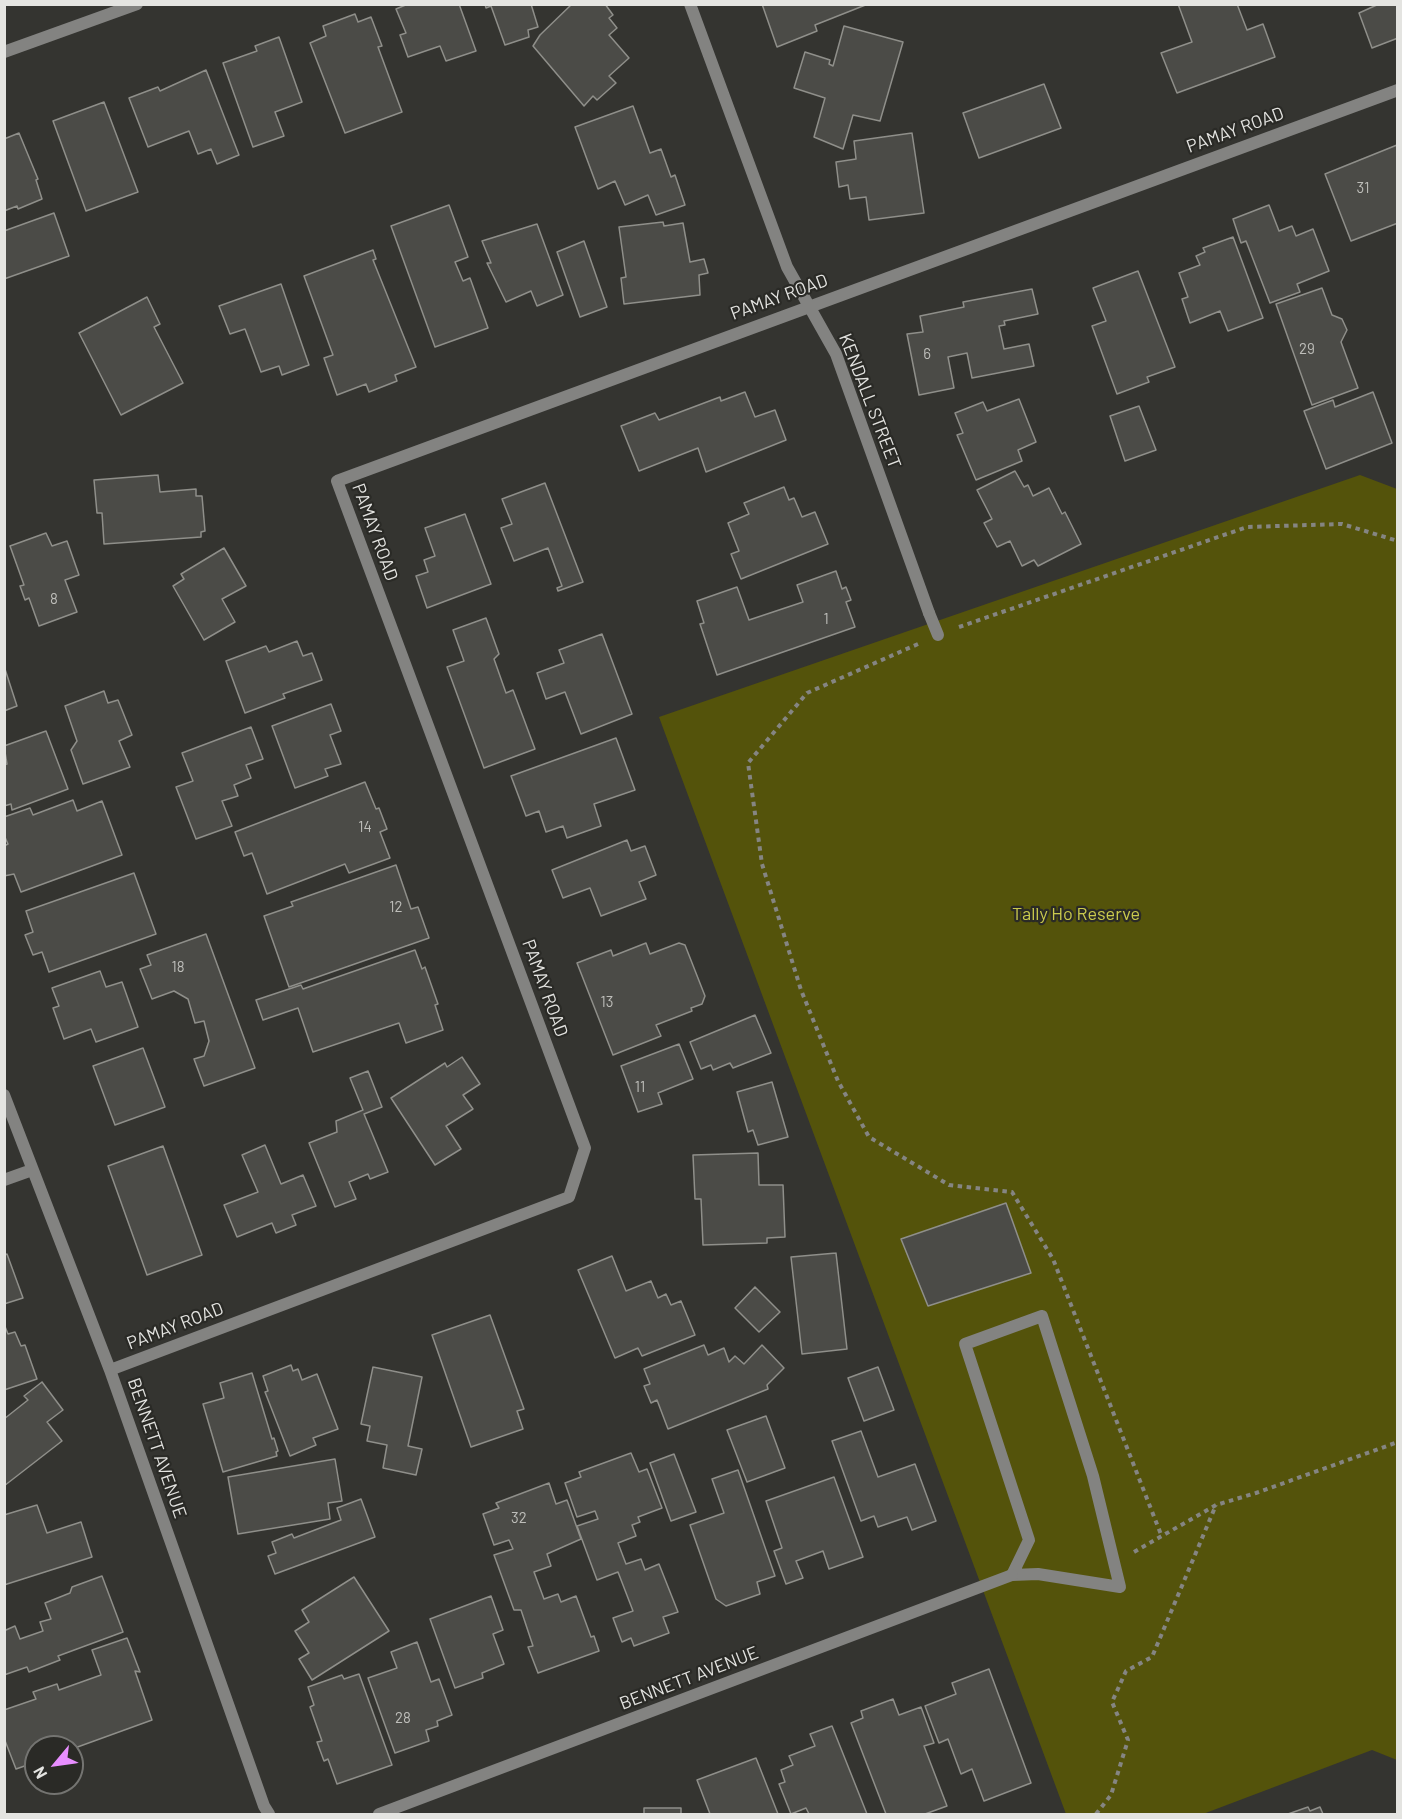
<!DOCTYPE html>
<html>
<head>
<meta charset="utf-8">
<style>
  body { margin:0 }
  #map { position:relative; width:1402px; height:1819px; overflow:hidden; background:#343430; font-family:Barlow,sans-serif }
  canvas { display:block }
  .frame { position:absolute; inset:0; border:6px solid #e4e4e1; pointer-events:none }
  .north { position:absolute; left:24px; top:1735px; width:60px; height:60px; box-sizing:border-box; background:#2a2a26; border:2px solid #747471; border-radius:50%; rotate:241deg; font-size:16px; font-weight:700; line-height:24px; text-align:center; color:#e4e4e1 }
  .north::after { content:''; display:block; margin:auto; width:21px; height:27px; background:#e88eff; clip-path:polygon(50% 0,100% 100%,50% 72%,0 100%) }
</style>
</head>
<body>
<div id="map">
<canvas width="1402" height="1819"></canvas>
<div class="frame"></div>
<div class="north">N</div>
</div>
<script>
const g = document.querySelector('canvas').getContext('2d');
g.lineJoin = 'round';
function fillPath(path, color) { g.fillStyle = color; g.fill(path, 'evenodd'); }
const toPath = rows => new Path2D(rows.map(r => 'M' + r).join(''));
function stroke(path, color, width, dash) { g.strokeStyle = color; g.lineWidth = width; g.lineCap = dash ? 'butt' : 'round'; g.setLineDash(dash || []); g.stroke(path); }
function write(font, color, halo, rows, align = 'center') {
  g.font = font + ' Barlow,sans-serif'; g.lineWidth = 4.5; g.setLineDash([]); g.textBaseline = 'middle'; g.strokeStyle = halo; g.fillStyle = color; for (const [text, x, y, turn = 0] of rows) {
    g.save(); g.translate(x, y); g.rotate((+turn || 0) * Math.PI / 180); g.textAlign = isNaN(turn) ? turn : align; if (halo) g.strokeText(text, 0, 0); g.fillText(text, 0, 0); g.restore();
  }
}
fillPath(toPath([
  [1360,475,1397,489,1397,1760,1372,1750,1203,1814,1066,1814,659,717]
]), '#54530b');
const building = toPath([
  [408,4,459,4,476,51,446,61,440,46,408,57,400,35,406,33,396,9,408,4],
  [485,4,531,4,538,27,528,30,529,37,505,45,491,6,486,8,485,4],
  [572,4,605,4,613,15,609,18,617,28,609,35,629,58,609,76,616,83,597,100,593,96,584,106,533,46,540,35,572,4],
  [762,4,868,4,815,25,817,31,777,47,762,4],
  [1178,4,1237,4,1247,30,1263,24,1275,57,1177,93,1161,53,1192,42,1178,4],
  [1379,4,1398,4,1398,38,1372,48,1359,13,1379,4],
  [355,14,358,22,371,17,382,46,378,47,402,112,345,133,310,43,326,36,323,26,355,14],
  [844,26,903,42,880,121,853,115,843,149,814,137,825,98,794,88,805,52,830,60,829,64,833,66,844,26],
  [279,37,302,102,275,112,284,136,253,147,223,63,257,51,255,46,279,37],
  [206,70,239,155,217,164,211,149,198,154,189,131,148,147,129,98,158,87,160,91,206,70],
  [1044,84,1061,128,979,158,963,113,1044,84],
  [104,102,138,192,86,211,53,121,104,102],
  [633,106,650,153,661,149,671,177,675,175,685,205,656,215,648,195,625,205,615,181,598,189,575,127,633,106],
  [19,133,38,179,36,180,42,199,18,209,17,206,4,211,4,139,19,133],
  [912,133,924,213,869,220,866,197,850,199,848,185,839,187,836,162,856,159,854,141,912,133],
  [1397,145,1398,223,1351,241,1325,174,1397,145],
  [449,205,468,257,455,262,463,281,470,278,488,328,435,347,391,226,449,205],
  [1269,205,1279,231,1292,226,1296,236,1313,229,1329,271,1297,284,1300,292,1270,303,1246,241,1241,243,1233,219,1269,205],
  [54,213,69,256,4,279,4,231,54,213],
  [663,222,664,226,683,223,690,262,704,259,708,273,699,275,700,295,624,304,621,278,626,277,619,227,663,222],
  [537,224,563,295,537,306,531,291,506,302,487,263,491,263,482,241,537,224],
  [1233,237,1263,318,1228,331,1220,311,1190,323,1182,299,1188,297,1179,273,1200,265,1196,256,1205,252,1203,248,1233,237],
  [584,241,607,307,580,317,557,252,584,241],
  [373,250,376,259,373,260,416,367,395,375,397,381,369,392,366,384,337,395,324,358,333,355,304,276,373,250],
  [1138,271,1175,367,1147,377,1149,382,1117,394,1092,326,1106,321,1093,288,1138,271],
  [281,284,309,365,282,375,279,366,261,372,245,329,230,334,219,306,281,284],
  [1322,288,1332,315,1342,319,1347,330,1341,342,1358,388,1312,405,1276,304,1322,288],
  [1032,289,1038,314,1004,321,1005,325,999,326,1004,349,1029,344,1034,366,972,378,967,353,948,357,954,388,919,395,907,334,923,332,920,316,964,307,963,302,1032,289],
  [147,297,160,324,154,327,183,383,121,415,79,333,147,297],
  [745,392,755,417,775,410,786,440,706,472,698,448,639,471,621,426,655,413,659,420,720,397,721,401,745,392],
  [1373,392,1392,443,1326,469,1304,411,1333,400,1335,407,1373,392],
  [1019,399,1036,442,1018,450,1022,461,976,480,957,435,963,433,955,413,983,402,987,411,1019,399],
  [1139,406,1156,450,1125,461,1110,416,1139,406],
  [1015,471,1024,487,1028,485,1033,496,1049,488,1062,514,1065,512,1081,544,1038,566,1034,560,1022,566,1010,541,997,547,984,523,992,519,977,490,1015,471],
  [158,475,160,492,196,489,196,496,202,496,205,531,201,532,201,537,104,544,102,513,97,513,94,480,158,475],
  [545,483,583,582,558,591,557,588,562,586,548,548,514,561,501,528,512,524,502,499,545,483],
  [784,487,789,500,794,498,802,517,815,512,828,544,741,579,731,554,739,551,728,523,749,514,744,503,784,487],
  [465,514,491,584,427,608,416,576,428,572,424,560,435,556,425,528,465,514],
  [46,533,52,546,67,541,79,575,65,580,77,612,39,626,29,598,25,600,20,586,24,585,10,546,46,533],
  [224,548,246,586,222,599,235,622,204,640,173,586,184,579,181,574,224,548],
  [836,571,842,589,846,587,851,600,846,602,855,627,717,675,700,624,704,623,697,601,737,587,749,620,803,602,797,585,836,571],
  [486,618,499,654,494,659,506,693,513,690,535,749,484,768,447,667,464,661,453,630,486,618],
  [602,634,632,714,581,734,565,692,546,699,537,673,564,663,559,650,602,634],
  [297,641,303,656,312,653,322,680,283,694,285,698,245,713,226,661,266,646,269,652,297,641],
  [4,666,17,706,4,711,4,666],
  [104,691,108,703,118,700,132,735,119,741,130,767,83,784,71,750,77,741,65,706,104,691],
  [331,704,341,731,330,735,341,764,325,769,328,776,295,788,272,726,331,704],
  [251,727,263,759,246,765,251,778,234,785,238,796,222,801,232,826,196,839,176,787,193,781,182,753,251,727],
  [46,731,68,789,12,810,11,804,4,806,4,765,7,764,4,746,46,731],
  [616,738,635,790,594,804,601,826,567,838,563,826,546,832,539,811,526,816,511,776,616,738],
  [365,782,376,809,379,808,387,829,380,832,390,858,349,873,345,864,267,894,252,853,244,856,235,832,365,782],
  [73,800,77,811,102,801,122,855,21,892,14,874,4,876,4,846,8,844,4,835,4,817,30,808,33,815,73,800],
  [627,840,631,851,645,846,656,875,639,882,646,899,601,916,590,888,563,898,552,870,627,840],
  [396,865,411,909,418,907,429,938,289,987,264,916,293,906,291,902,396,865],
  [134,873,156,934,49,972,42,952,33,955,25,935,33,932,26,911,134,873],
  [206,934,255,1068,204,1086,194,1059,204,1056,209,1041,204,1021,195,1023,188,999,174,991,152,999,140,969,151,965,147,955,206,934],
  [646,943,650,954,679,943,685,945,705,996,702,1004,691,1008,692,1011,656,1025,661,1036,613,1055,577,963,611,950,613,956,646,943],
  [415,950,422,969,425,967,438,1004,435,1005,443,1030,406,1043,399,1023,313,1052,298,1008,263,1020,256,1000,301,985,303,989,415,950],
  [100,971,106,987,122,982,138,1027,96,1042,91,1029,64,1039,53,1008,59,1006,52,988,100,971],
  [755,1015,771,1053,733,1068,730,1063,713,1070,711,1065,701,1069,690,1042,755,1015],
  [679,1044,693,1079,658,1093,662,1104,638,1112,621,1066,679,1044],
  [143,1048,165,1107,115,1125,93,1066,143,1048],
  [462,1057,480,1084,463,1095,473,1109,446,1126,461,1149,435,1165,391,1098,445,1063,447,1067,462,1057],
  [368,1071,382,1107,364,1114,388,1172,370,1179,368,1174,349,1182,356,1199,335,1207,309,1143,337,1132,336,1121,363,1110,350,1078,368,1071],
  [772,1082,788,1137,758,1145,753,1130,748,1132,737,1092,772,1082],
  [265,1145,281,1184,303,1175,316,1206,292,1215,296,1225,276,1233,272,1223,237,1237,224,1205,258,1192,242,1155,265,1145],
  [163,1146,202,1255,147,1275,108,1166,163,1146],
  [758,1153,759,1185,783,1185,785,1237,767,1238,767,1243,703,1245,701,1199,695,1199,693,1155,758,1153],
  [1006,1203,1031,1273,928,1306,901,1239,1006,1203],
  [836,1253,847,1349,802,1354,791,1257,836,1253],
  [7,1254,23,1298,4,1304,4,1255,7,1254],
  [612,1256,626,1291,651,1281,658,1298,666,1294,671,1305,681,1301,695,1335,642,1356,638,1348,615,1358,578,1270,612,1256],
  [755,1287,780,1312,759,1332,735,1308,755,1287],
  [490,1315,524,1409,517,1411,523,1429,471,1447,432,1335,490,1315],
  [4,1324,8,1334,15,1332,21,1346,25,1345,37,1379,4,1390,4,1324],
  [704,1345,708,1355,724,1348,729,1362,735,1356,744,1364,762,1345,784,1368,767,1385,768,1389,668,1429,657,1400,651,1403,644,1386,650,1384,644,1369,704,1345],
  [291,1365,293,1371,298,1369,302,1380,317,1374,338,1429,313,1438,316,1445,290,1456,265,1392,268,1391,263,1376,291,1365],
  [373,1367,422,1377,408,1446,422,1449,416,1475,383,1468,387,1445,367,1441,370,1426,361,1424,373,1367],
  [878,1367,894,1410,864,1421,848,1378,878,1367],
  [252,1373,272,1439,274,1438,278,1451,276,1452,277,1456,223,1472,203,1404,224,1398,220,1383,252,1373],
  [42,1382,63,1410,47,1422,62,1441,4,1486,4,1419,28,1400,24,1396,42,1382],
  [766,1416,785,1468,747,1482,727,1430,766,1416],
  [861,1431,878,1477,915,1464,936,1521,912,1530,907,1517,878,1527,874,1516,861,1521,832,1441,861,1431],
  [631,1453,639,1472,647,1469,662,1508,638,1517,640,1522,632,1525,636,1536,618,1543,626,1564,641,1559,645,1570,659,1564,678,1612,663,1617,669,1633,634,1646,631,1638,622,1642,613,1618,633,1611,618,1572,597,1580,577,1526,598,1519,595,1511,577,1517,565,1483,581,1477,579,1472,631,1453],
  [674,1454,696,1512,671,1521,650,1463,674,1454],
  [335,1459,342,1501,328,1503,330,1519,238,1534,228,1477,335,1459],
  [738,1470,775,1576,757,1582,760,1594,726,1606,716,1599,690,1525,724,1513,712,1479,738,1470],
  [834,1477,863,1557,829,1569,823,1551,796,1561,803,1578,786,1584,774,1551,782,1548,766,1501,834,1477],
  [549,1483,556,1504,567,1500,581,1539,547,1554,551,1566,534,1572,544,1599,558,1594,561,1602,576,1596,591,1637,594,1636,599,1651,538,1673,528,1647,533,1646,521,1610,514,1610,494,1555,513,1549,509,1540,494,1545,483,1514,499,1508,496,1503,549,1483],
  [361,1499,375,1537,275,1574,268,1556,276,1553,272,1542,292,1534,294,1538,341,1520,337,1508,361,1499],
  [37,1505,47,1533,81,1522,92,1557,4,1585,4,1515,37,1505],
  [102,1576,123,1632,58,1656,60,1660,29,1672,27,1667,4,1675,4,1627,6,1630,15,1626,20,1639,43,1631,40,1622,51,1619,45,1603,70,1593,72,1587,102,1576],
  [354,1577,389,1631,312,1680,299,1659,309,1653,295,1631,309,1622,302,1610,354,1577],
  [491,1596,503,1630,493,1634,504,1664,482,1673,483,1678,455,1688,430,1619,491,1596],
  [127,1638,140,1672,135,1671,152,1720,72,1749,36,1747,36,1762,16,1769,4,1738,4,1710,36,1699,33,1692,57,1684,59,1690,101,1675,92,1650,127,1638],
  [417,1642,431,1682,439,1679,452,1715,437,1721,438,1726,426,1730,429,1741,395,1753,368,1678,397,1668,391,1652,417,1642],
  [989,1669,1031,1783,984,1801,972,1769,961,1774,948,1739,939,1743,925,1706,956,1694,952,1683,989,1669],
  [359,1674,392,1765,337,1784,328,1759,324,1761,317,1742,322,1741,310,1707,314,1705,308,1687,342,1675,344,1679,359,1674],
  [893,1699,899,1715,921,1707,934,1743,924,1746,947,1806,925,1814,886,1814,851,1723,863,1718,861,1711,893,1699],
  [832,1726,867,1814,809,1814,806,1808,791,1814,779,1784,785,1782,781,1770,793,1765,789,1756,815,1746,810,1734,832,1726],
  [756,1758,778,1814,710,1814,697,1780,756,1758],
  [1308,1807,1310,1811,1320,1807,1323,1814,1288,1814,1308,1807],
  [644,1808,681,1808,681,1814,644,1814,644,1808]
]);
fillPath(building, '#4b4b47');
stroke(building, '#8f8f8a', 1.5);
stroke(toPath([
  [959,627,1247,527,1342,524,1398,541],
  [918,644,807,693,748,763,762,864,801,990,838,1081,869,1137,949,1185,1012,1192,1053,1259,1162,1537],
  [1134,1552,1216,1505,1256,1493,1398,1442],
  [1096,1814,1111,1795,1128,1740,1112,1702,1126,1671,1152,1657,1216,1505]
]), '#858582', 4, [4.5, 4.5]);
stroke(toPath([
  [929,613,938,635],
  [1042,1316,1093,1476,1120,1587,1038,1574,1012,1575,1029,1540,965,1344,1042,1316]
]), '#838381', 12);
stroke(toPath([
  [690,4,787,267,836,354,929,613],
  [4,52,137,4],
  [4,1095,110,1370,264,1806,269,1814],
  [4,1180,32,1170],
  [110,1370,569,1197,585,1148,337,481,1398,90],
  [379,1814,1012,1575]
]), '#838381', 12);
write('15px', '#bebeba', null, [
  ["31",1363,188],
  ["29",1307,349],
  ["6",927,354],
  ["8",54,599],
  ["1",826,619],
  ["14",365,827],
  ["12",396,907],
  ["18",178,967],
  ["13",607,1002],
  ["11",640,1087],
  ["32",519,1518],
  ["28",403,1718]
]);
write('18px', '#e4e4e1', '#2a2a26', [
  ["PAMAY ROAD",1235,130,-20],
  ["PAMAY ROAD",779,297,-20],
  ["KENDALL STREET",870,401,69],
  ["PAMAY ROAD",375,532,70],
  ["PAMAY ROAD",545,988,70],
  ["PAMAY ROAD",175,1326,-21],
  ["BENNETT AVENUE",157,1448,71],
  ["BENNETT AVENUE",689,1678,-21]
]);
write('18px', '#caca4d', '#2a2a26', [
  ["Tally Ho Reserve",1076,914]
]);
</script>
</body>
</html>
